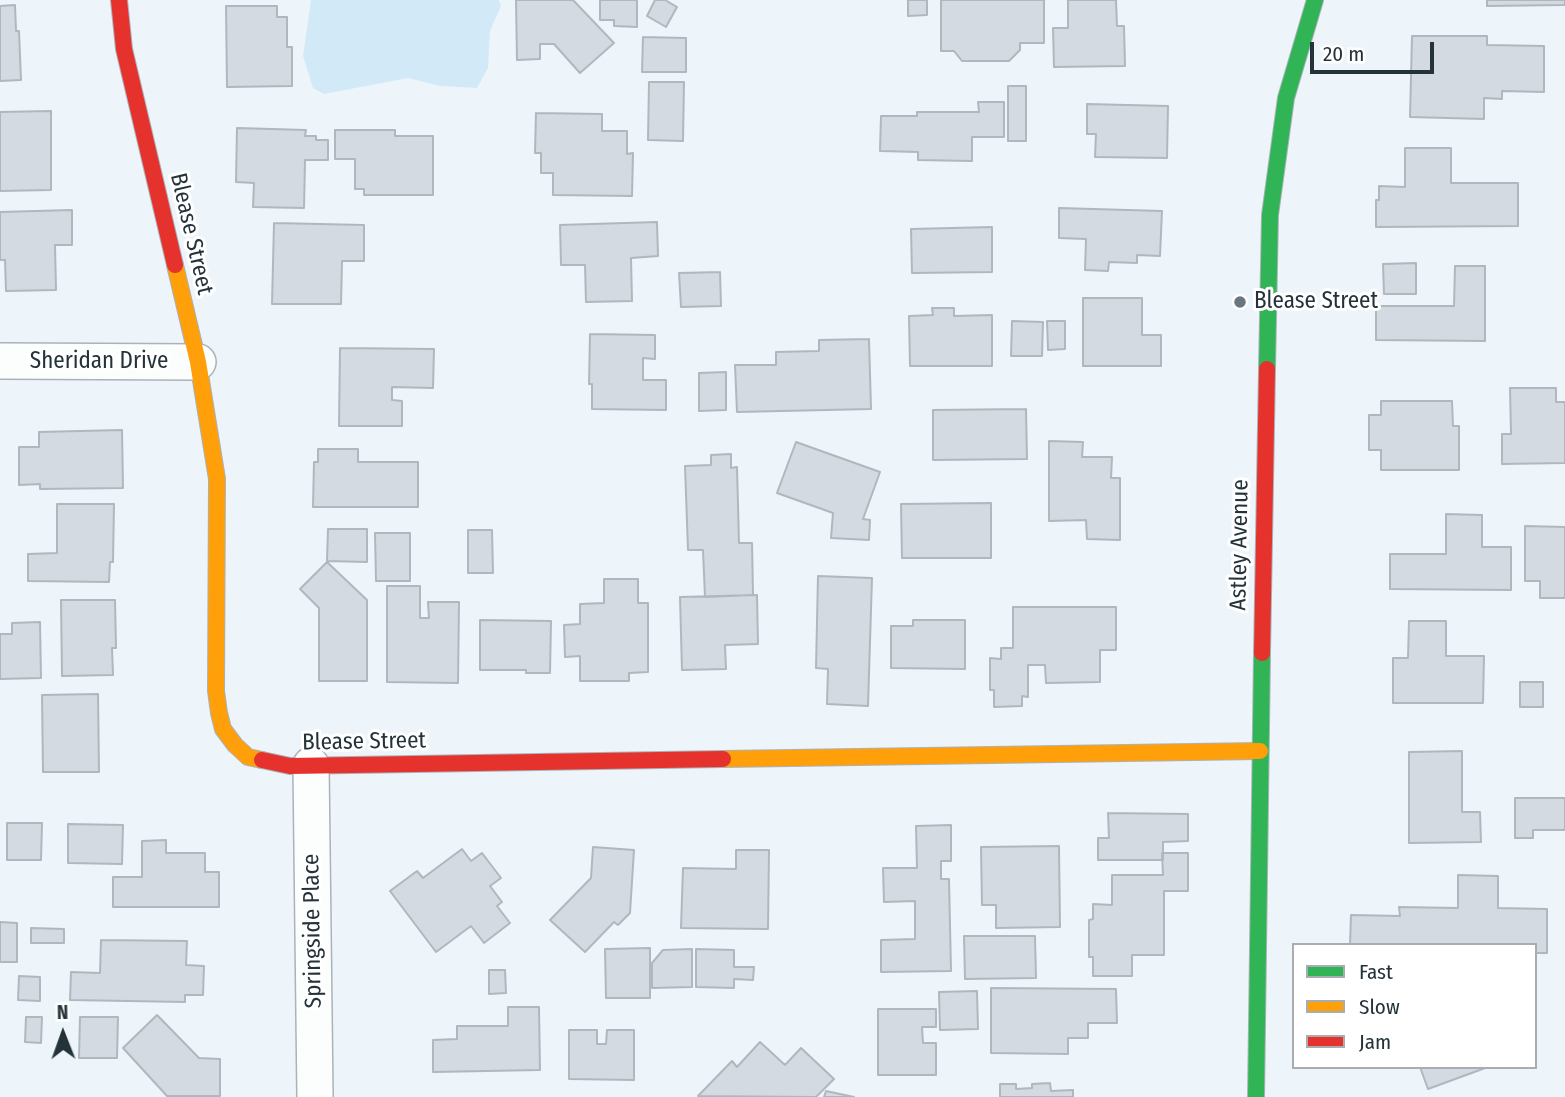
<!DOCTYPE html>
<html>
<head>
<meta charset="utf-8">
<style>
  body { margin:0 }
  #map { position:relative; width:1565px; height:1097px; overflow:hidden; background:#edf5fa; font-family:"Fira Sans Condensed",sans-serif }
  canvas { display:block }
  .legend { position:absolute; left:1292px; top:943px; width:245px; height:126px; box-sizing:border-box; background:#fff; border:2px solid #a7adb0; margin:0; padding:9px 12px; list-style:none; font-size:21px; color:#24323a }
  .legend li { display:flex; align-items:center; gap:14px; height:35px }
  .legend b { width:35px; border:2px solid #a7adb0 }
  .north { position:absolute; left:28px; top:999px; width:70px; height:70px; -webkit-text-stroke:5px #fff; paint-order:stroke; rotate:359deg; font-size:19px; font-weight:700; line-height:28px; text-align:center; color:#24323a }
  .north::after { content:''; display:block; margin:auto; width:24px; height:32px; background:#24323a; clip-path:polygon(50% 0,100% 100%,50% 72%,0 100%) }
  .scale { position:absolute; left:1310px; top:42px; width:124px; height:32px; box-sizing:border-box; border:4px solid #24323a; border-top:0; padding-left:9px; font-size:21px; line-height:24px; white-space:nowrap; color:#24323a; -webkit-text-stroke:5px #fff; paint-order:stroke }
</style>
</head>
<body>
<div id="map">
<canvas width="1565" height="1097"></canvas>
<ul class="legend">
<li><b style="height:9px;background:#30b455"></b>Fast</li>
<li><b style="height:9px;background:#ff9f0a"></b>Slow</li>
<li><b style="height:9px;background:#e5322d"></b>Jam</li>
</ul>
<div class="north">N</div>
<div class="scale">20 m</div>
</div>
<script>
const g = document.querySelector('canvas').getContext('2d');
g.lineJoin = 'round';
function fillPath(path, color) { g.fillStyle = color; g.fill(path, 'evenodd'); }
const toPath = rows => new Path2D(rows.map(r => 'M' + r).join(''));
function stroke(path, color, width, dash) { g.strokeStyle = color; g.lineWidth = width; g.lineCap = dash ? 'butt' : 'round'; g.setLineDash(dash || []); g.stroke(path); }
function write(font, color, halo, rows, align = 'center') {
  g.font = font + ' "Fira Sans Condensed",sans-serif'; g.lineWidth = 6; g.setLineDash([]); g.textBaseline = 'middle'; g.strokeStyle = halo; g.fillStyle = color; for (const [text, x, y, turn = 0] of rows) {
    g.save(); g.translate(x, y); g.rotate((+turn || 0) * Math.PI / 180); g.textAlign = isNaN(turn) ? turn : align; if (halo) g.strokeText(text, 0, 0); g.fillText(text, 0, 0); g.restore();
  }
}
fillPath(toPath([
  [311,0,499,0,501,6,490,31,488,68,477,88,440,86,408,78,324,94,313,88,303,56]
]), '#d2eaf8');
const building = toPath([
  [516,0,573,0,614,43,580,73,554,44,540,44,540,59,517,60,516,0],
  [600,0,637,0,637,27,614,26,614,20,600,20,600,0],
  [655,0,665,0,677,7,666,27,647,16,655,0],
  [908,0,927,0,927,15,908,16,908,0],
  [941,0,1044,0,1044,43,1020,43,1020,50,1009,61,962,61,954,51,941,51,941,0],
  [1068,0,1116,0,1117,26,1124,26,1125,66,1054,67,1053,28,1068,28,1068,0],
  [1487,0,1565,0,1565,5,1487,6,1487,0],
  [15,5,16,31,19,31,21,80,0,81,0,6,15,5],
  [226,6,277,6,277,17,287,17,287,47,292,47,292,86,227,87,226,6],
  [1412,36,1487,36,1487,45,1544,46,1544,92,1502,91,1502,99,1484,98,1484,119,1410,117,1412,36],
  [643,37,686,38,686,72,642,72,643,37],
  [649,82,684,82,683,141,648,140,649,82],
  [1008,86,1026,86,1026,141,1008,141,1008,86],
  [978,102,1004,102,1004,137,972,137,972,161,918,160,918,152,880,151,881,116,917,116,917,112,979,112,978,102],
  [1087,104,1168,106,1167,158,1095,157,1096,134,1087,134,1087,104],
  [51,111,51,190,0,191,0,112,51,111],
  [536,113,602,114,602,131,627,131,627,154,633,153,632,196,553,195,553,173,541,173,541,153,535,153,536,113],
  [237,128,306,130,305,136,316,136,316,140,328,140,328,160,305,160,304,208,253,207,254,183,236,182,237,128],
  [335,130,395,130,395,136,433,136,433,195,364,195,364,189,355,189,355,159,335,159,335,130],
  [1405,148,1451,148,1451,183,1518,183,1518,226,1376,227,1376,200,1379,200,1379,186,1405,187,1405,148],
  [1059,208,1162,211,1160,256,1137,255,1137,263,1109,262,1108,271,1085,270,1086,239,1059,238,1059,208],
  [72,210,72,245,55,245,56,290,6,291,5,260,0,260,0,212,72,210],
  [657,222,658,256,631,258,632,301,586,302,585,265,561,265,560,225,657,222],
  [274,223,364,225,364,261,342,261,341,304,272,304,274,223],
  [992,227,992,272,912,273,911,229,992,227],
  [1416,263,1416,294,1384,294,1383,264,1416,263],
  [1455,266,1485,266,1485,341,1376,340,1376,306,1454,306,1455,266],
  [720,272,721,306,681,307,679,273,720,272],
  [1083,298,1142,298,1142,335,1161,335,1161,366,1083,366,1083,298],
  [932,308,954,308,954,316,992,315,992,366,910,366,909,316,933,315,932,308],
  [1012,321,1043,322,1042,356,1011,356,1012,321],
  [1047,321,1065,321,1065,349,1048,350,1047,321],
  [590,334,655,335,655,359,643,358,643,380,666,380,666,410,592,409,592,384,589,384,590,334],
  [869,339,871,409,737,412,735,365,776,365,776,352,819,351,819,340,869,339],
  [340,348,434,349,433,388,392,387,392,400,402,401,402,426,339,426,340,348],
  [726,372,726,410,699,411,699,373,726,372],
  [1510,388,1556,388,1556,402,1565,402,1565,463,1502,464,1502,434,1511,434,1510,388],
  [1381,401,1452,401,1453,426,1459,426,1459,470,1381,470,1381,450,1369,450,1369,415,1381,415,1381,401],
  [1026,409,1027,459,933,460,933,410,1026,409],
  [122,430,123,488,40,489,40,484,19,485,19,447,39,447,39,432,122,430],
  [1049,441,1083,442,1082,457,1112,457,1111,478,1120,478,1120,540,1087,539,1086,520,1049,521,1049,441],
  [796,442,880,472,863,519,870,520,869,540,831,538,833,513,777,493,796,442],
  [318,449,358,449,358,462,418,462,418,507,313,507,314,462,318,462,318,449],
  [731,454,731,468,737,467,739,543,752,543,753,595,705,597,703,550,688,550,685,466,711,465,711,455,731,454],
  [991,503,991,558,902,558,901,504,991,503],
  [57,504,114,504,113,562,110,562,109,582,28,581,28,554,57,553,57,504],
  [1446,514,1482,515,1482,547,1511,547,1511,590,1390,589,1390,554,1446,554,1446,514],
  [1525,526,1565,527,1565,598,1540,598,1540,581,1525,581,1525,526],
  [328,529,367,529,367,562,327,561,328,529],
  [468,530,492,530,493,573,468,573,468,530],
  [375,533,410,533,410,581,376,581,375,533],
  [327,562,367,600,367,681,319,681,319,608,300,589,327,562],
  [818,576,872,578,868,706,827,704,828,669,816,668,818,576],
  [604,579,638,579,638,603,648,603,648,672,629,673,629,681,580,681,580,656,565,657,564,625,580,624,580,604,604,603,604,579],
  [387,586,420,586,420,618,429,618,428,602,459,602,458,683,387,682,387,586],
  [757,595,758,644,725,645,726,669,682,670,680,597,757,595],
  [61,600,115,600,116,648,112,648,113,675,62,676,61,600],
  [1013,607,1116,607,1116,650,1100,650,1100,682,1046,683,1045,665,1028,665,1028,697,1022,696,1022,706,994,707,994,690,990,690,990,658,1001,659,1001,648,1013,648,1013,607],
  [480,620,551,621,550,673,526,673,526,670,480,670,480,620],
  [913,620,965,620,965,669,891,668,891,626,913,626,913,620],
  [1409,621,1446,621,1446,656,1484,656,1483,703,1393,703,1393,658,1408,658,1409,621],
  [40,622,41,678,0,679,0,634,12,634,12,623,40,622],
  [1520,682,1543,682,1543,707,1520,707,1520,682],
  [98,694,99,772,43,772,42,695,98,694],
  [1462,751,1462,812,1480,812,1481,842,1409,843,1409,752,1462,751],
  [1515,798,1565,798,1565,830,1533,830,1533,838,1515,838,1515,798],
  [1108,813,1188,814,1188,841,1163,842,1163,860,1098,860,1098,838,1109,838,1108,813],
  [7,823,42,823,41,860,7,860,7,823],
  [68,824,123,825,122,864,68,863,68,824],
  [951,825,951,861,941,861,941,879,949,879,951,971,881,972,881,940,915,939,915,901,884,902,883,868,917,868,916,826,951,825],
  [166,840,166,853,205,853,205,872,219,872,219,907,113,907,113,877,142,877,142,841,166,840],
  [1059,846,1060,927,996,928,996,905,982,905,981,847,1059,846],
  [593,847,634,850,630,913,618,925,614,922,585,952,550,920,591,878,593,847],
  [462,849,471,861,482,853,501,878,490,886,502,902,497,906,510,923,484,943,471,926,436,952,390,891,417,871,423,878,462,849],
  [736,850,769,850,768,929,681,928,683,868,736,869,736,850],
  [1162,853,1188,853,1188,891,1164,891,1164,955,1132,955,1132,976,1093,976,1093,957,1089,957,1089,920,1093,919,1093,904,1112,905,1112,875,1163,875,1162,853],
  [1458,875,1498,876,1498,908,1547,909,1547,953,1535,953,1535,945,1350,945,1351,915,1400,916,1399,907,1458,908,1458,875],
  [0,922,17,923,17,962,0,962,0,922],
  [31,928,64,929,64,943,31,943,31,928],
  [964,936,1035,936,1036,978,965,979,964,936],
  [101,940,187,941,186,965,204,966,203,995,185,995,185,1002,70,1000,71,972,100,973,101,940],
  [650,948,650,998,606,998,605,949,650,948],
  [692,949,692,987,652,988,652,963,663,950,692,949],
  [696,949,734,950,734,967,754,967,753,980,734,979,734,988,696,987,696,949],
  [489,970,505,970,506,993,489,994,489,970],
  [19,976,40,977,40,1001,18,1000,19,976],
  [991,988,1116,989,1117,1023,1088,1023,1088,1038,1068,1038,1068,1054,991,1053,991,988],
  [977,991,978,1029,940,1030,939,992,977,991],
  [508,1007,539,1007,540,1070,433,1072,433,1040,457,1039,457,1026,508,1026,508,1007],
  [878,1009,936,1009,936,1027,922,1027,923,1043,936,1043,936,1075,878,1075,878,1009],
  [157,1015,199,1058,220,1059,220,1096,167,1096,123,1048,157,1015],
  [26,1017,42,1017,41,1043,25,1042,26,1017],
  [80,1017,118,1017,117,1058,79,1058,80,1017],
  [569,1030,597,1030,597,1044,606,1044,607,1030,634,1030,634,1080,569,1079,569,1030],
  [760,1042,785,1065,801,1048,834,1079,816,1097,698,1096,732,1061,737,1067,760,1042],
  [1420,1067,1488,1067,1428,1089,1420,1067],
  [1050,1083,1051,1091,1073,1090,1073,1097,1000,1097,1000,1084,1016,1084,1016,1089,1032,1088,1032,1084,1050,1083],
  [826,1091,854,1097,824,1097,826,1091]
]);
fillPath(building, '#d4dae2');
stroke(building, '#b0b7bf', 2);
const street = toPath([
  [0,361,198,362],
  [311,765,315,1097]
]);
const fast = toPath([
  [1267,369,1270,215,1286,98,1315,0],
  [1256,1097,1262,653]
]);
const slow = toPath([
  [175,265,198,362,217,479,216,691,219,713,223,729,235,745,248,757,262,760],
  [723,759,1260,751]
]);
const jam = toPath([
  [119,0,124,49,175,265],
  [1262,653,1267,369],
  [262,760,290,766,723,759]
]);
stroke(street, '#a9b3b9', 38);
stroke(fast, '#a9b3b9', 18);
stroke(slow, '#a9b3b9', 18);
stroke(jam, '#a9b3b9', 18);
stroke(street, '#fcfefe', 35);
stroke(fast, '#30b455', 16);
stroke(slow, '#ff9f0a', 16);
stroke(jam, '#e5322d', 16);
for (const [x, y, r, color] of [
  [1240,302,7,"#6a767d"]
]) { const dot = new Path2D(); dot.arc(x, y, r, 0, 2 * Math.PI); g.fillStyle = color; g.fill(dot); stroke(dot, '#fff', 2.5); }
write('23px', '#24323a', '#fff', [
  ["Blease Street",191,234,77],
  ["Sheridan Drive",99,362],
  ["Astley Avenue",1240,545,-89],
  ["Blease Street",364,742,-1],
  ["Springside Place",313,931,-91]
]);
write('23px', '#24323a', '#fff', [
  ["Blease Street",1254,302]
], 'left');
</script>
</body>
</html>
